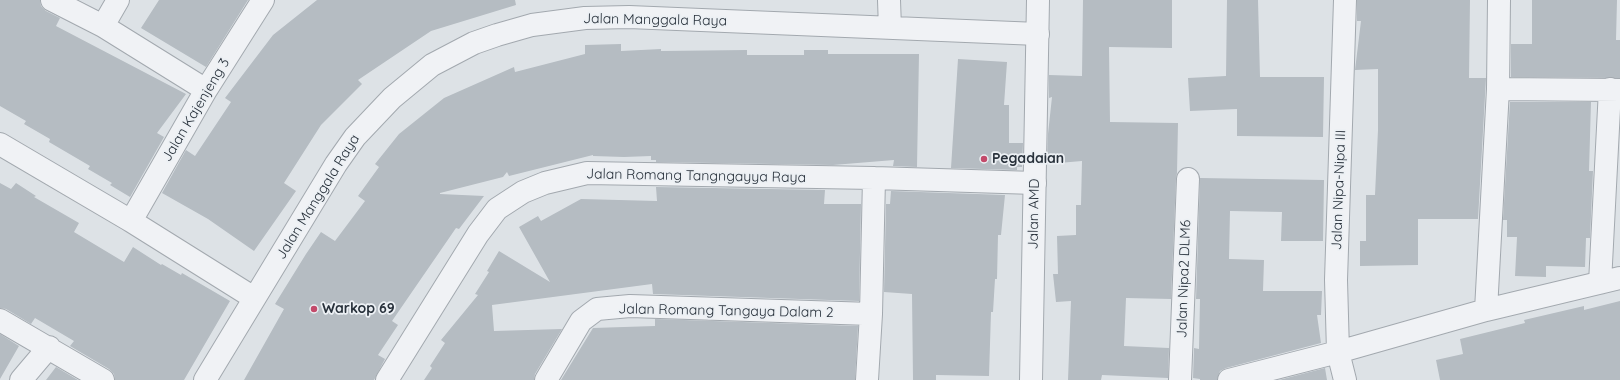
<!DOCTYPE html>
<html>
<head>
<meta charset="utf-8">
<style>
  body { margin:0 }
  canvas { display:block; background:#dde2e6 }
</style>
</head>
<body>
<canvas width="1620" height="380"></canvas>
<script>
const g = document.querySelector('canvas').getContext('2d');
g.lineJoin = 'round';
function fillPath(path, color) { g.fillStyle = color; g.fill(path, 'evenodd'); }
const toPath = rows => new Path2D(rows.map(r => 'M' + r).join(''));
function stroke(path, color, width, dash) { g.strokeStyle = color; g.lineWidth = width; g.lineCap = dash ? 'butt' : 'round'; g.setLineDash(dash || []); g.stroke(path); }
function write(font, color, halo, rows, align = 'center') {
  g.font = font + ' Quicksand,sans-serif'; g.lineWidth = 3.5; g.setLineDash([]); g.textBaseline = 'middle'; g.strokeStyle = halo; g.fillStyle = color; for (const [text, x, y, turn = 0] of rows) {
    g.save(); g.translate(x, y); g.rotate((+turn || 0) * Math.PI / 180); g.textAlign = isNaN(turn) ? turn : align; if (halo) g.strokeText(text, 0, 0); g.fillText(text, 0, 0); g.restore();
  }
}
fillPath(toPath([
  [0,0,40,0,41,6,46,11,60,18,56,26,186,94,157,133,164,137,130,197,110,185,112,183,88,169,90,166,49,142,50,139,24,124,26,121,0,106],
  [159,0,248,0,206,67,141,28],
  [317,0,515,0,516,5,431,31,358,80,362,84,321,125,284,183,296,191,254,251,208,219,162,193,186,150,195,156,231,102,225,98,273,35],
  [1083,0,1172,0,1172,48,1109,47,1110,122,1178,123,1177,173,1176,178,1171,299,1126,298,1124,346,1169,348,1168,378,1102,375,1101,380,1068,380,1071,301,1056,302,1053,274,1058,274,1057,236,1076,235,1076,205,1081,205,1082,161,1047,164,1048,134,1052,97,1049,98,1049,75,1082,76],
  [1227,0,1258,0,1260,77,1324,77,1323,137,1237,136,1237,109,1190,111,1188,78,1226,76],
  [1357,0,1470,0,1469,78,1486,78,1478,219,1418,219,1418,265,1360,266,1360,241,1366,241,1366,195,1375,195,1378,130,1378,69,1355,70,1361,21,1357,21],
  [1532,0,1617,0,1616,40,1620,40,1620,78,1511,77,1511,44,1532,44],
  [621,44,621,51,661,49,661,51,747,50,747,55,804,55,804,50,828,50,828,54,919,54,917,167,893,166,894,160,833,165,656,162,656,160,651,160,651,156,624,157,593,156,593,155,509,176,507,172,503,177,440,193,440,194,484,196,459,229,456,228,392,321,398,325,378,355,385,359,374,380,244,380,284,309,275,304,306,254,321,232,335,241,365,201,358,196,379,167,375,164,399,134,444,98,514,67,515,72,585,54,585,45],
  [958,59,1007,62,1004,105,1009,105,1009,143,1023,143,1022,167,1017,167,1017,170,951,168],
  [1510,102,1591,102,1589,171,1593,171,1590,238,1586,238,1585,267,1546,266,1546,277,1515,276,1517,237,1507,237,1507,220,1503,220],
  [1200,178,1324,180,1323,241,1281,241,1282,212,1230,211,1229,259,1264,260,1263,291,1322,291,1321,315,1317,315,1321,343,1226,368,1220,371,1217,380,1200,380,1200,379,1193,378,1194,348,1199,349,1200,299,1196,299],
  [0,183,11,189,16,183,36,196,34,197,79,223,74,232,124,262,133,247,161,265,162,264,181,275,182,273,230,301,184,380,115,380,114,374,109,369,70,346,74,341,35,318,31,324,6,309,0,308],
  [656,187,825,190,824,204,861,204,859,301,653,294,652,284,492,305,494,331,562,329,535,374,534,380,424,380,432,368,430,366,445,343,441,340,478,295,475,294,489,272,487,271,499,251,550,282,519,227,538,216,541,221,581,199,657,201],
  [891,191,1005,195,1001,235,998,235,997,279,995,279,993,312,991,312,989,376,936,375,936,380,913,380,912,294,884,292,886,204,890,204],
  [1620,301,1620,380,1440,380,1436,360,1463,354,1460,339,1525,323,1524,320,1584,306,1584,310],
  [655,319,858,326,855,380,561,380,593,328,655,326],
  [0,334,19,346,0,379],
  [56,367,78,380,46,380],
  [1325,368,1327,380,1279,380]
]), '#b5bcc2');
const minor = toPath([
  [52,0,103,26,206,90],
  [889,0,890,28],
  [1345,0,1336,280,1338,352,1345,380],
  [103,26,118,0],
  [1498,89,1620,90],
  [0,144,131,221,254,298],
  [131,221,206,90,263,0],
  [1600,283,1610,89],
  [1486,310,1498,89,1499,0],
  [0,320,103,380],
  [21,380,49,347],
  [205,380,336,164,355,137,392,98,432,65,474,43,497,35,532,25,585,18,629,17,1038,34],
  [387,380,478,234,497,209,523,192,545,183,587,173,874,178,1035,183],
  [546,380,581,321,597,309,630,306,871,314],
  [867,380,871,314,874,178],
  [1180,380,1188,179],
  [1229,380,1338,352,1486,310,1620,278]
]);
const tertiary = toPath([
  [1031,380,1038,0]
]);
stroke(minor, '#a3a9af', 24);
stroke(tertiary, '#a3a9af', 24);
stroke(minor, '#f0f2f5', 22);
stroke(tertiary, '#f0f2f5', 22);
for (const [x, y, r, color] of [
  [984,159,4,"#c34a6a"],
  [314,309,4,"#c34a6a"]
]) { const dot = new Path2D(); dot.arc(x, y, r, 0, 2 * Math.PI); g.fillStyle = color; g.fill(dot); stroke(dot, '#ecf0f4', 1.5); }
write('14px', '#28313b', '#ecf0f4', [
  ["Jalan Manggala Raya",655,20,1],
  ["Jalan Kajenjeng 3",196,110,-59],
  ["Jalan Romang Tangngayya Raya",696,176,1],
  ["Jalan Nipa-Nipa III",1339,190,-88],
  ["Jalan Manggala Raya",318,197,-58],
  ["Jalan AMD",1034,214,-89],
  ["Jalan Nipa2 DLM6",1184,279,-88],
  ["Jalan Romang Tangaya Dalam 2",726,311,1]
]);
write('bold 14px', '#28313b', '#ecf0f4', [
  ["Pegadaian",992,159],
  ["Warkop 69",322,309]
], 'left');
</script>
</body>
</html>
